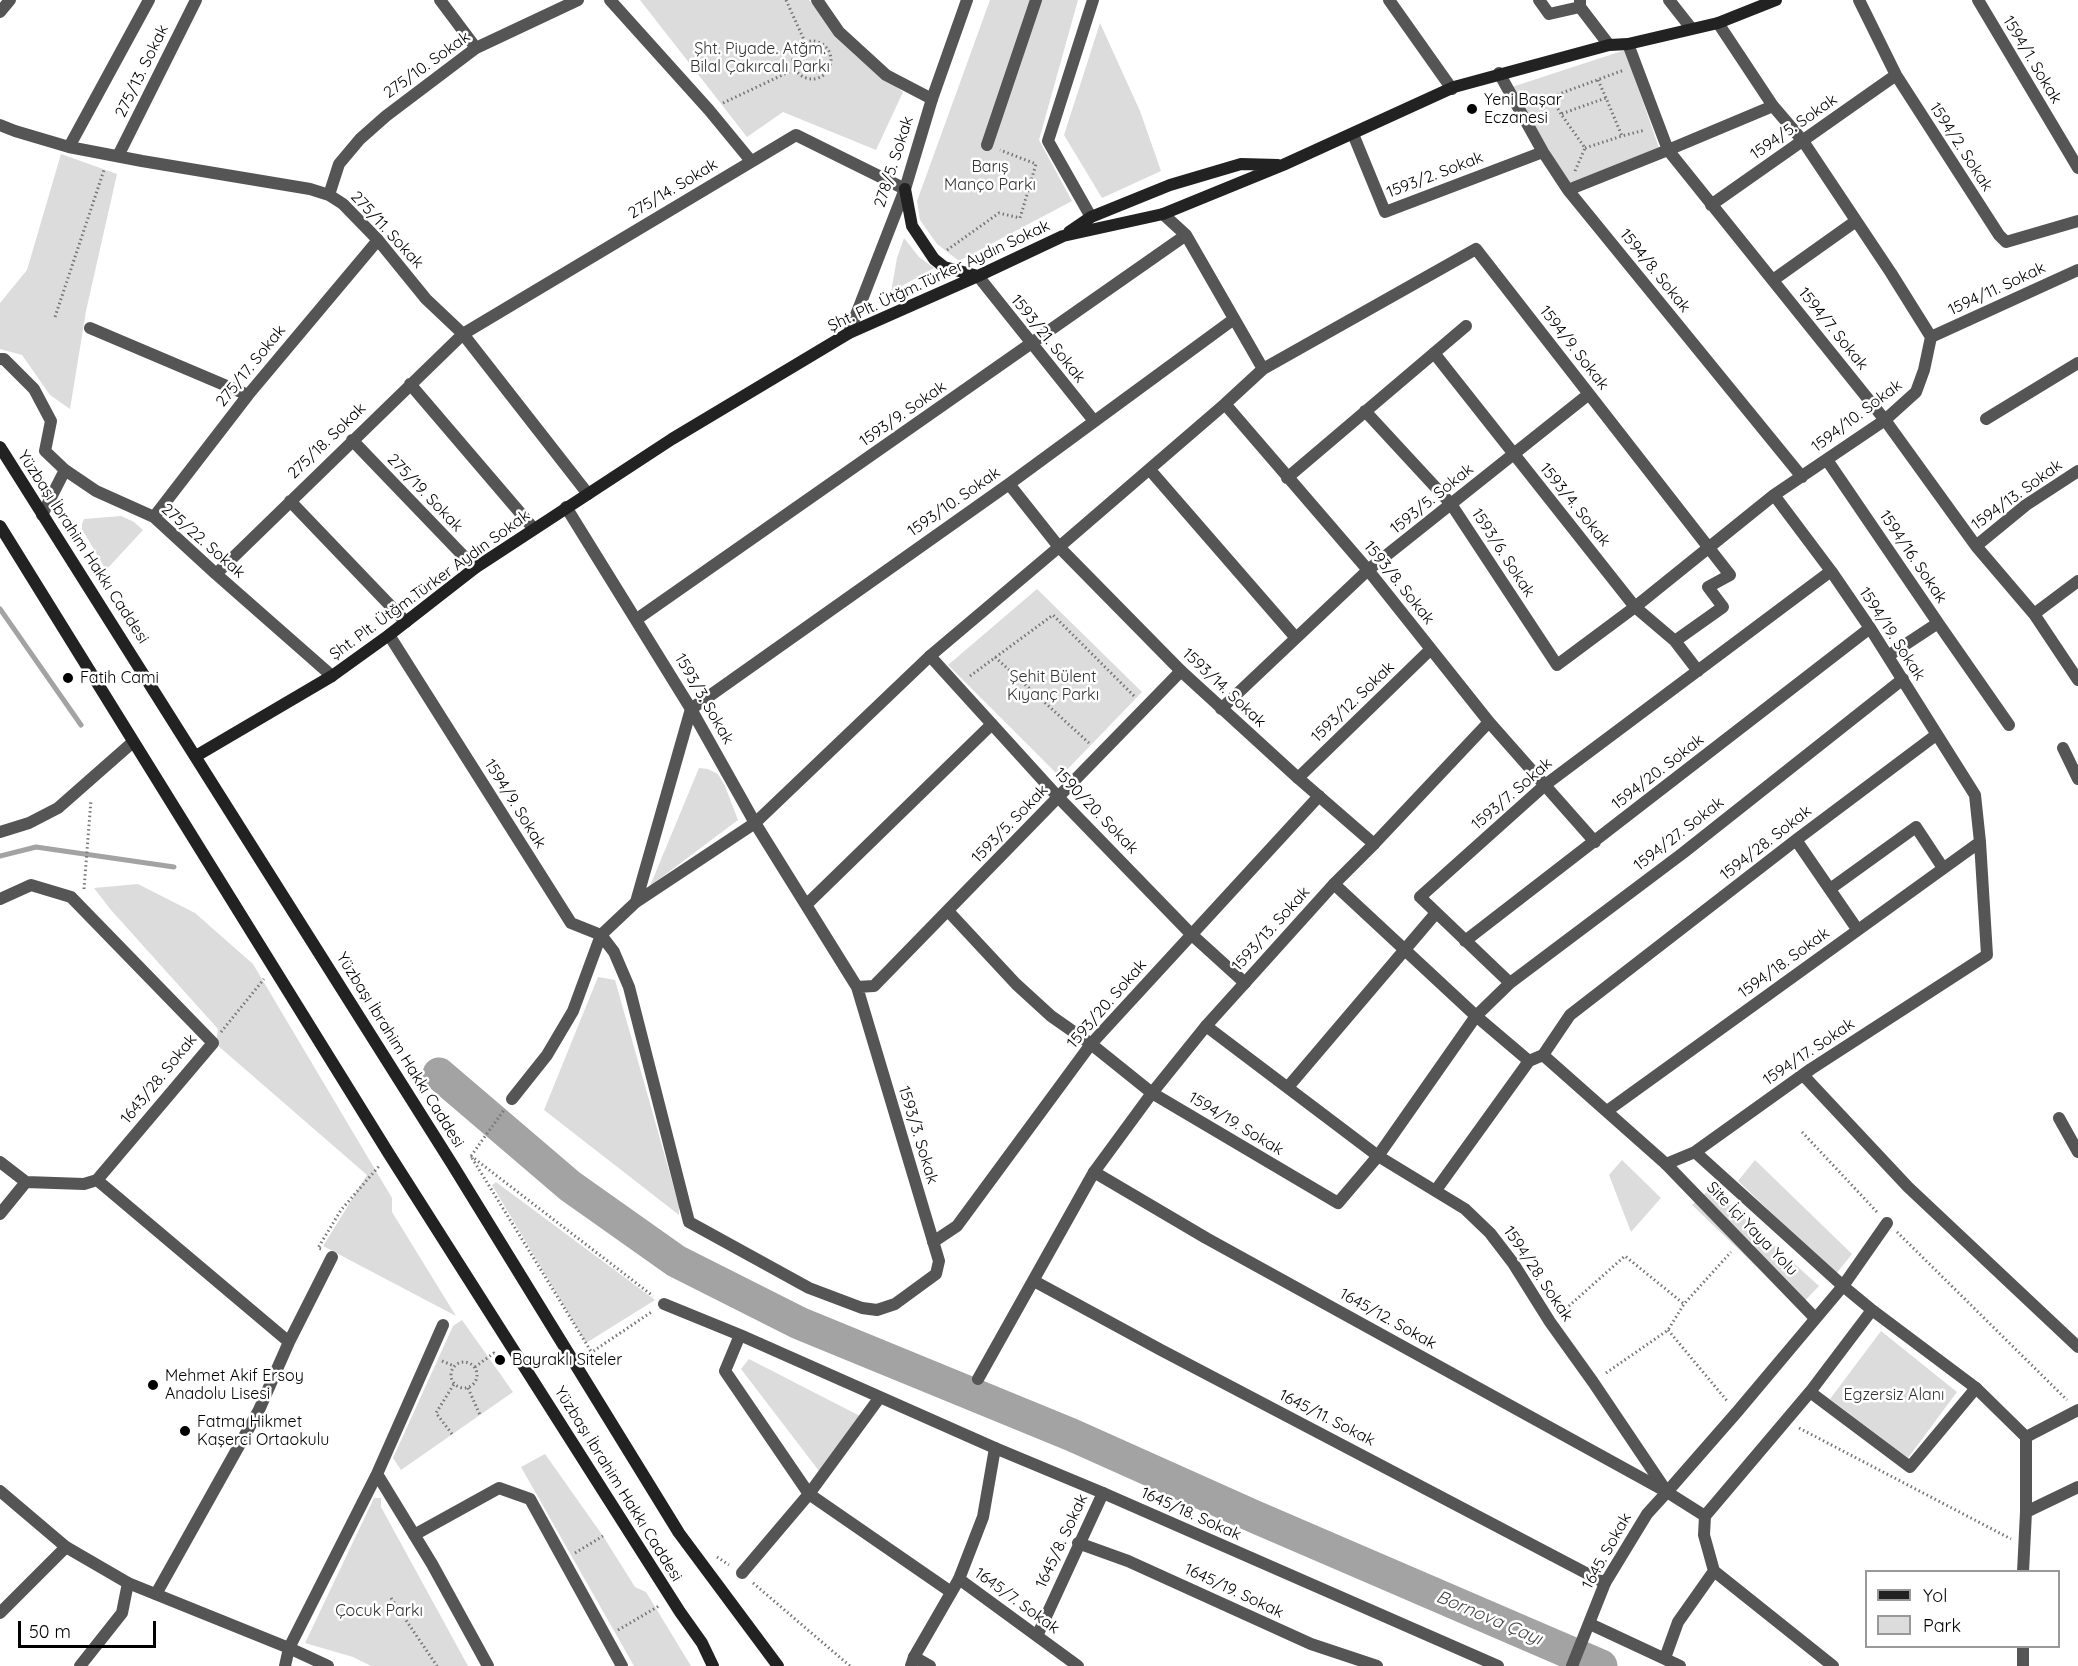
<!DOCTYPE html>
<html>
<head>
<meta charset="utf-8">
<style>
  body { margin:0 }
  #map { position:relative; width:2078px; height:1666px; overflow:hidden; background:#fff; font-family:Quicksand,sans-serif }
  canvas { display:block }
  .legend { position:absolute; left:1865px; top:1570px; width:195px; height:78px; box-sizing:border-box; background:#fff; border:2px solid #999; margin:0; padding:8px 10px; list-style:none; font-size:18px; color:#000 }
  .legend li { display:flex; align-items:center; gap:12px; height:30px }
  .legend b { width:30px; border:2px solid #999 }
  .scale { position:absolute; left:18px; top:1621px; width:138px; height:27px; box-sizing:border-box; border:3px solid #000; border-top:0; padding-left:8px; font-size:18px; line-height:21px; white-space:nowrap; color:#000; -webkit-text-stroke:4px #fff; paint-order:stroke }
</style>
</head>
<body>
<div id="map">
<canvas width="2078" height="1666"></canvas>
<ul class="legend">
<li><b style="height:8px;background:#222"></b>Yol</li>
<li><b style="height:16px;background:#dcdcdc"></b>Park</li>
</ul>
<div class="scale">50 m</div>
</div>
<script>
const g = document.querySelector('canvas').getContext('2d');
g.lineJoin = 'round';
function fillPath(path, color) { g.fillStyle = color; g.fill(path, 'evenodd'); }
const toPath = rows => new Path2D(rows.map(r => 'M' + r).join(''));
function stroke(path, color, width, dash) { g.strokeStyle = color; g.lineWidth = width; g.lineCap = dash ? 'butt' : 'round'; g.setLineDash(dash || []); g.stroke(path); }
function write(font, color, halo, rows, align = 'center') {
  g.font = font + ' Quicksand,sans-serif'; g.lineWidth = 5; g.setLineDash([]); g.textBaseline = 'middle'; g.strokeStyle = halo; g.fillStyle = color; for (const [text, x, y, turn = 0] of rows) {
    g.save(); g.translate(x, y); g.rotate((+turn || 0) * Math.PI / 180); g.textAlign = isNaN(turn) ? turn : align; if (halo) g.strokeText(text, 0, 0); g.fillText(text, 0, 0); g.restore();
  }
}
fillPath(toPath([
  [640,0,809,0,856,56,903,92,876,150,783,112,747,137],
  [990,0,1078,0,1039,140,1072,201,959,261,937,244,920,220,917,201],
  [1100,23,1140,111,1161,171,1102,198,1064,135],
  [1625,50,1659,148,1569,184,1512,87],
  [61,154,117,174,86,311,70,409,50,395,22,355,0,349,0,303,27,270],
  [904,238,919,257,934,268,891,292,897,258],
  [121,516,134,522,143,530,106,570,82,529,82,524,84,519],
  [1037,589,1142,692,1060,777,948,665],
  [699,768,708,769,718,774,725,786,738,820,650,886],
  [138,884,195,913,253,964,392,1198,392,1212,456,1316,323,1246,367,1175,216,1044,218,1029,111,910,94,888],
  [598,977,615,980,679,1206,679,1215,544,1110],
  [1622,1160,1661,1198,1631,1232,1609,1175],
  [1755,1160,1852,1254,1836,1274,1738,1181],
  [496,1182,655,1300,586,1343,492,1185],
  [1711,1188,1819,1286,1799,1307,1692,1205],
  [462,1320,513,1392,401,1470,393,1458,453,1326],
  [1881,1331,1957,1392,1908,1458,1830,1399],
  [749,1359,860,1416,819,1471,741,1369],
  [545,1454,603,1536,635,1587,646,1592,691,1666,634,1666,521,1467],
  [374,1498,381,1498,381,1507,468,1666,371,1666,353,1657,305,1643]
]), '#dcdcdc');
stroke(toPath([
  [0,609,81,725],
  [0,856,36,847,174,867]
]), '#a3a3a3', 5);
stroke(toPath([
  [439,1074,570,1186,676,1261,799,1323,1072,1435,1253,1516,1601,1666]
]), '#a3a3a3', 33);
stroke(toPath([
  [786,0,805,42],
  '793 60a19 19 0 1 1 38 0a19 19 0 1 1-38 0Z',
  [1598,80,1606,98],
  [1551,97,1561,114],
  [723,103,795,69],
  [1532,104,1624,70],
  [1585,148,1622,136],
  [1575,171,1585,148,1561,114,1606,98,1622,136,1645,130],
  [947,250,999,213,1020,218,1036,164,1000,150],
  [55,317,104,170],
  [995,657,1089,743],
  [970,676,1053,615,1135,697],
  [84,889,91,800],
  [221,1032,264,979],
  [1802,1132,1877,1212],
  [471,1156,653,1296],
  [471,1156,504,1110],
  [472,1158,592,1353],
  [1897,1232,2067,1400],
  [321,1249,318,1248,341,1210,380,1165],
  [1562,1312,1625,1256,1684,1304],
  [1668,1330,1728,1402],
  [586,1356,653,1311],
  [442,1361,454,1366],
  '451 1375a13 13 0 1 1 26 0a13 13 0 1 1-26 0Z',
  [475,1367,494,1353,500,1360],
  [1606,1373,1668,1330,1684,1304,1731,1252],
  [468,1388,480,1415],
  [1799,1428,2011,1539],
  [452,1434,436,1413,454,1384],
  [575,1553,603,1536],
  [717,1557,729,1565],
  [753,1583,850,1666],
  [391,1598,437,1666],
  [618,1630,659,1606]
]), '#777', 3, [1.5, 3]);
stroke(toPath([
  [987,145,1036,0],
  [1666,1164,1815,1318],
  [1810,1392,1910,1467,1976,1388]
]), '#555', 12);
stroke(toPath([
  [440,0,476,48],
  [610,0,709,110,751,161],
  [817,0,839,32,886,75,932,99],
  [1539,0,1549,14,1580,7],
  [1580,0,1580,7,1609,45],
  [1669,0,1691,28],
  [1859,0,1896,75,1999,235,2006,242,2078,221],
  [0,12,10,0],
  [1628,44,1668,150,1885,420,1976,546,2034,614,2078,680],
  [1499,73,1543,152,1568,190,1802,477],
  [0,125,15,131,69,147,142,161,310,189,329,195,343,204,378,240,426,299,463,334,588,494],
  [1353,134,1385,212,1543,152],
  [69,147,149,0],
  [118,156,196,0],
  [1568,190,1668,150,1773,106],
  [329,195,339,164,360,139,386,116,476,48,578,0],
  [1711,205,1896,75],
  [1091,217,1048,141,1093,0],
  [978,276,1094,421],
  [1773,280,1856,221],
  [90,328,248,395],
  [1931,337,2078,270],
  [1434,353,1635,607,1675,641,1698,671],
  [0,359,4,359,34,389,51,421,45,451,65,470,96,491,154,517,216,574,332,676],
  [1263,369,1476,249,1730,575,1708,587,1723,607,1675,641],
  [410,384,534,529],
  [1225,404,1368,570,1489,722,1595,842],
  [1365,411,1451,504,1557,665,1635,607,1774,495,1885,420,1916,392,1924,370,1931,337,1891,273,1803,141,1773,106,1718,23],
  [1986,419,2078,363],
  [352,440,475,568],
  [1827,460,1938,623,1888,656],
  [1150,470,1296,638],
  [1287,478,1466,326],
  [1009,484,1059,547,1225,404,1263,369,1186,235,1163,214],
  [290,501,406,622],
  [42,515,65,470],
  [154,517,248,395,378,240],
  [1976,546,2026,505,2078,471],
  [216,574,463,334,796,135,905,189],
  [2034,614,2078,581],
  [637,619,1186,235],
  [1938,623,2009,725],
  [389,635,571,923,601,935,636,902],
  [930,656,1059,798,1191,934,1245,983],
  [1221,709,1368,570,1589,394],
  [2063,748,2078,779],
  [1298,778,1431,649],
  [0,832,29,823,58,808,133,742],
  [1796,840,1857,929],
  [1374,844,1489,722],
  [1334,884,1476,1016,1529,1061],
  [1830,889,1916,827,1943,868],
  [0,899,31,885,71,897,213,1043,97,1180,84,1184,26,1182],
  [806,905,992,724],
  [948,911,1016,984,1051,1016,1091,1044,1152,1093,1338,1203,1378,1156,1476,1016,1510,983,1683,853,1903,679],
  [601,935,614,952,629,987,689,1222,809,1288,862,1308,877,1310,895,1304,936,1274,939,1261,857,987,755,823,636,902,691,709,1009,484,1234,319],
  [1465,941,1870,628],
  [1510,983,1420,897,1545,785,1831,571],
  [857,987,874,986,1181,671],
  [1206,1026,1378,1156,1465,1209,1490,1233,1513,1263,1550,1322,1593,1382,1667,1492,1705,1516],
  [1543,1055,1570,1015,1796,840,1936,735],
  [1529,1061,1543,1055,1666,1164,1695,1152,1811,1069,1987,955,1980,842,1975,795,1870,628,1831,571,1774,495],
  [1803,1075,1908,1187,2078,1347],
  [1288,1087,1436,913],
  [512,1099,547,1055,573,1011,601,935],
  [1607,1111,1980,842],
  [2059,1118,2078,1152],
  [0,1162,26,1182,0,1214],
  [97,1180,289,1342],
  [1436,1190,1529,1061],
  [1887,1223,1843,1286,1872,1310,1976,1388,2026,1437,2026,1512],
  [933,1242,957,1226,1091,1044,1319,796],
  [1034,1281,1161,1350,1605,1583],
  [664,1304,740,1335,995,1448],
  [740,1335,725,1371,809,1494,951,1592],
  [978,1379,1094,1172],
  [2026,1437,2078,1410],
  [377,1474,432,1564,488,1666],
  [1667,1492,1737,1412,1843,1286,1695,1152],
  [414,1535,499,1488,530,1499,622,1666],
  [1078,1543,1128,1561,1311,1644,1377,1666],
  [1714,1571,1833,1666],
  [2023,1572,2026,1512,2078,1487],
  [742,1573,809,1494,880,1397],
  [959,1579,1078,1666],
  [156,1594,259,1410,289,1342,332,1257],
  [0,1613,66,1547],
  [1590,1624,1680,1666],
  [1037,1636,1103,1493],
  [289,1648,377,1474,443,1325],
  [914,1657,930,1666],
  [1665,1658,1678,1622,1714,1571,1704,1535,1705,1516,1810,1392,1872,1310],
  [80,1666,122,1613,128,1583],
  [2023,1666,2023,1646]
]), '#555', 12);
stroke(toPath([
  [1389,0,1452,89],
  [1978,0,2078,168],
  [849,333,905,189,932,99,967,0],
  [566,507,691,709,755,823,930,656,1059,547,1181,671,1298,778,1374,844,1334,884,1206,1026,1152,1093,1094,1172,1206,1238,1667,1492,1647,1514,1605,1583,1572,1666],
  [0,1491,66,1547,128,1583,289,1648,328,1666],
  [285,1666,289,1648],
  [911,1666,914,1657,959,1579,983,1517,995,1448,1103,1493,1498,1666]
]), '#555', 12);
stroke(toPath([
  [905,189,912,226,934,259,944,267,978,276],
  [1069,232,1091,217,1170,185,1241,164,1278,165],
  [0,447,452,1164,679,1533,778,1666],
  [0,526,389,1154,680,1612,702,1643,713,1666],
  [196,756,332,676,389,635,475,568,672,439,849,333,978,276,1063,236,1163,214,1283,165,1454,87,1609,45,1628,44,1718,23,1776,0]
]), '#222', 12);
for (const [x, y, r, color] of [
  [1472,109,6,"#000"],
  [68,678,6,"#000"],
  [500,1360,6,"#000"],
  [153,1385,6,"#000"],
  [185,1431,6,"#000"]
]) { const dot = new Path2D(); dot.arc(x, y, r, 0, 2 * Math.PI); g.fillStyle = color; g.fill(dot); stroke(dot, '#fff', 2); }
write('16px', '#333', '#fff', [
  ["Şht. Piyade. Atğm.",760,49],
  ["Bilal Çakırcalı Parkı",760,67],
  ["Barış",990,167],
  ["Manço Parkı",990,185],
  ["Şehit Bülent",1053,677],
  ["Kıyanç Parkı",1053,695],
  ["Egzersiz Alanı",1894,1395],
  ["Çocuk Parkı",379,1611]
]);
write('16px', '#000', '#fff', [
  ["1594/1. Sokak",2032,60,59],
  ["275/10. Sokak",427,65,-36],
  ["275/13. Sokak",142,71,-64],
  ["1594/5. Sokak",1794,127,-35],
  ["1594/2. Sokak",1961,147,57],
  ["278/5. Sokak",894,162,-72],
  ["1593/2. Sokak",1435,175,-21],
  ["275/14. Sokak",673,189,-31],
  ["275/11. Sokak",387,230,47],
  ["1594/8. Sokak",1655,271,51],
  ["Şht. Plt. Ütğm.Türker Aydın Sokak",939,276,-25],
  ["1594/11. Sokak",1997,289,-25],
  ["1594/7. Sokak",1833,329,51],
  ["1593/21. Sokak",1048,339,51],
  ["1594/9. Sokak",1574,348,52],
  ["275/17. Sokak",251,366,-51],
  ["1593/9. Sokak",903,414,-35],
  ["1594/10. Sokak",1857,416,-37],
  ["275/18. Sokak",327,441,-44],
  ["275/19. Sokak",425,493,46],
  ["1594/13. Sokak",2017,495,-36],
  ["1593/5. Sokak",1432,499,-39],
  ["1593/10. Sokak",954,502,-35],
  ["1593/4. Sokak",1575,505,51],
  ["275/22. Sokak",203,541,41],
  ["Yüzbaşı İbrahim Hakkı Caddesi",83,547,57],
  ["1593/6. Sokak",1503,553,57],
  ["1594/16. Sokak",1913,557,56],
  ["1593/8. Sokak",1399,583,51],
  ["Şht. Plt. Ütğm.Türker Aydın Sokak",430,585,-36],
  ["1594/19. Sokak",1892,634,57],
  ["1593/14. Sokak",1224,688,43],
  ["1593/3. Sokak",704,699,60],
  ["1593/12. Sokak",1353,702,-44],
  ["1594/20. Sokak",1658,772,-38],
  ["1593/7. Sokak",1512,794,-41],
  ["1594/9. Sokak",515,804,58],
  ["1590/20. Sokak",1096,811,46],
  ["1593/5. Sokak",1010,824,-46],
  ["1594/27. Sokak",1679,834,-38],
  ["1594/28. Sokak",1766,843,-38],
  ["1593/13. Sokak",1271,929,-48],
  ["1594/18. Sokak",1784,963,-36],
  ["1593/20. Sokak",1107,1004,-49],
  ["Yüzbaşı İbrahim Hakkı Caddesi",400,1050,58],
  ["1594/17. Sokak",1809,1052,-34],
  ["1643/28. Sokak",159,1079,-51],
  ["1594/19. Sokak",1236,1124,31],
  ["1593/3. Sokak",918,1135,73],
  ["Site İçi Yaya Yolu",1752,1229,46],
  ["1594/28. Sokak",1538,1274,56],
  ["1645/12. Sokak",1388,1319,29],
  ["1645/11. Sokak",1327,1418,27],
  ["Yüzbaşı İbrahim Hakkı Caddesi",618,1484,58],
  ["1645/18. Sokak",1191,1514,24],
  ["1645/8. Sokak",1062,1541,-65],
  ["1645. Sokak",1607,1551,-61],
  ["1645/19. Sokak",1234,1591,25],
  ["1645/7. Sokak",1017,1601,36]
]);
write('16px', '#000', '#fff', [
  ["Yeni Başar",1484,100],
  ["Eczanesi",1484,118],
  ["Fatih Cami",80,678],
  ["Bayraklı Siteler",512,1360],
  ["Mehmet Akif Ersoy",165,1376],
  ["Anadolu Lisesi",165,1394],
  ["Fatma Hikmet",197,1422],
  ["Kaşerci Ortaokulu",197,1440]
], 'left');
write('italic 18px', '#444', '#fff', [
  ["Bornova Çayı",1489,1618,23]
]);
</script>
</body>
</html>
